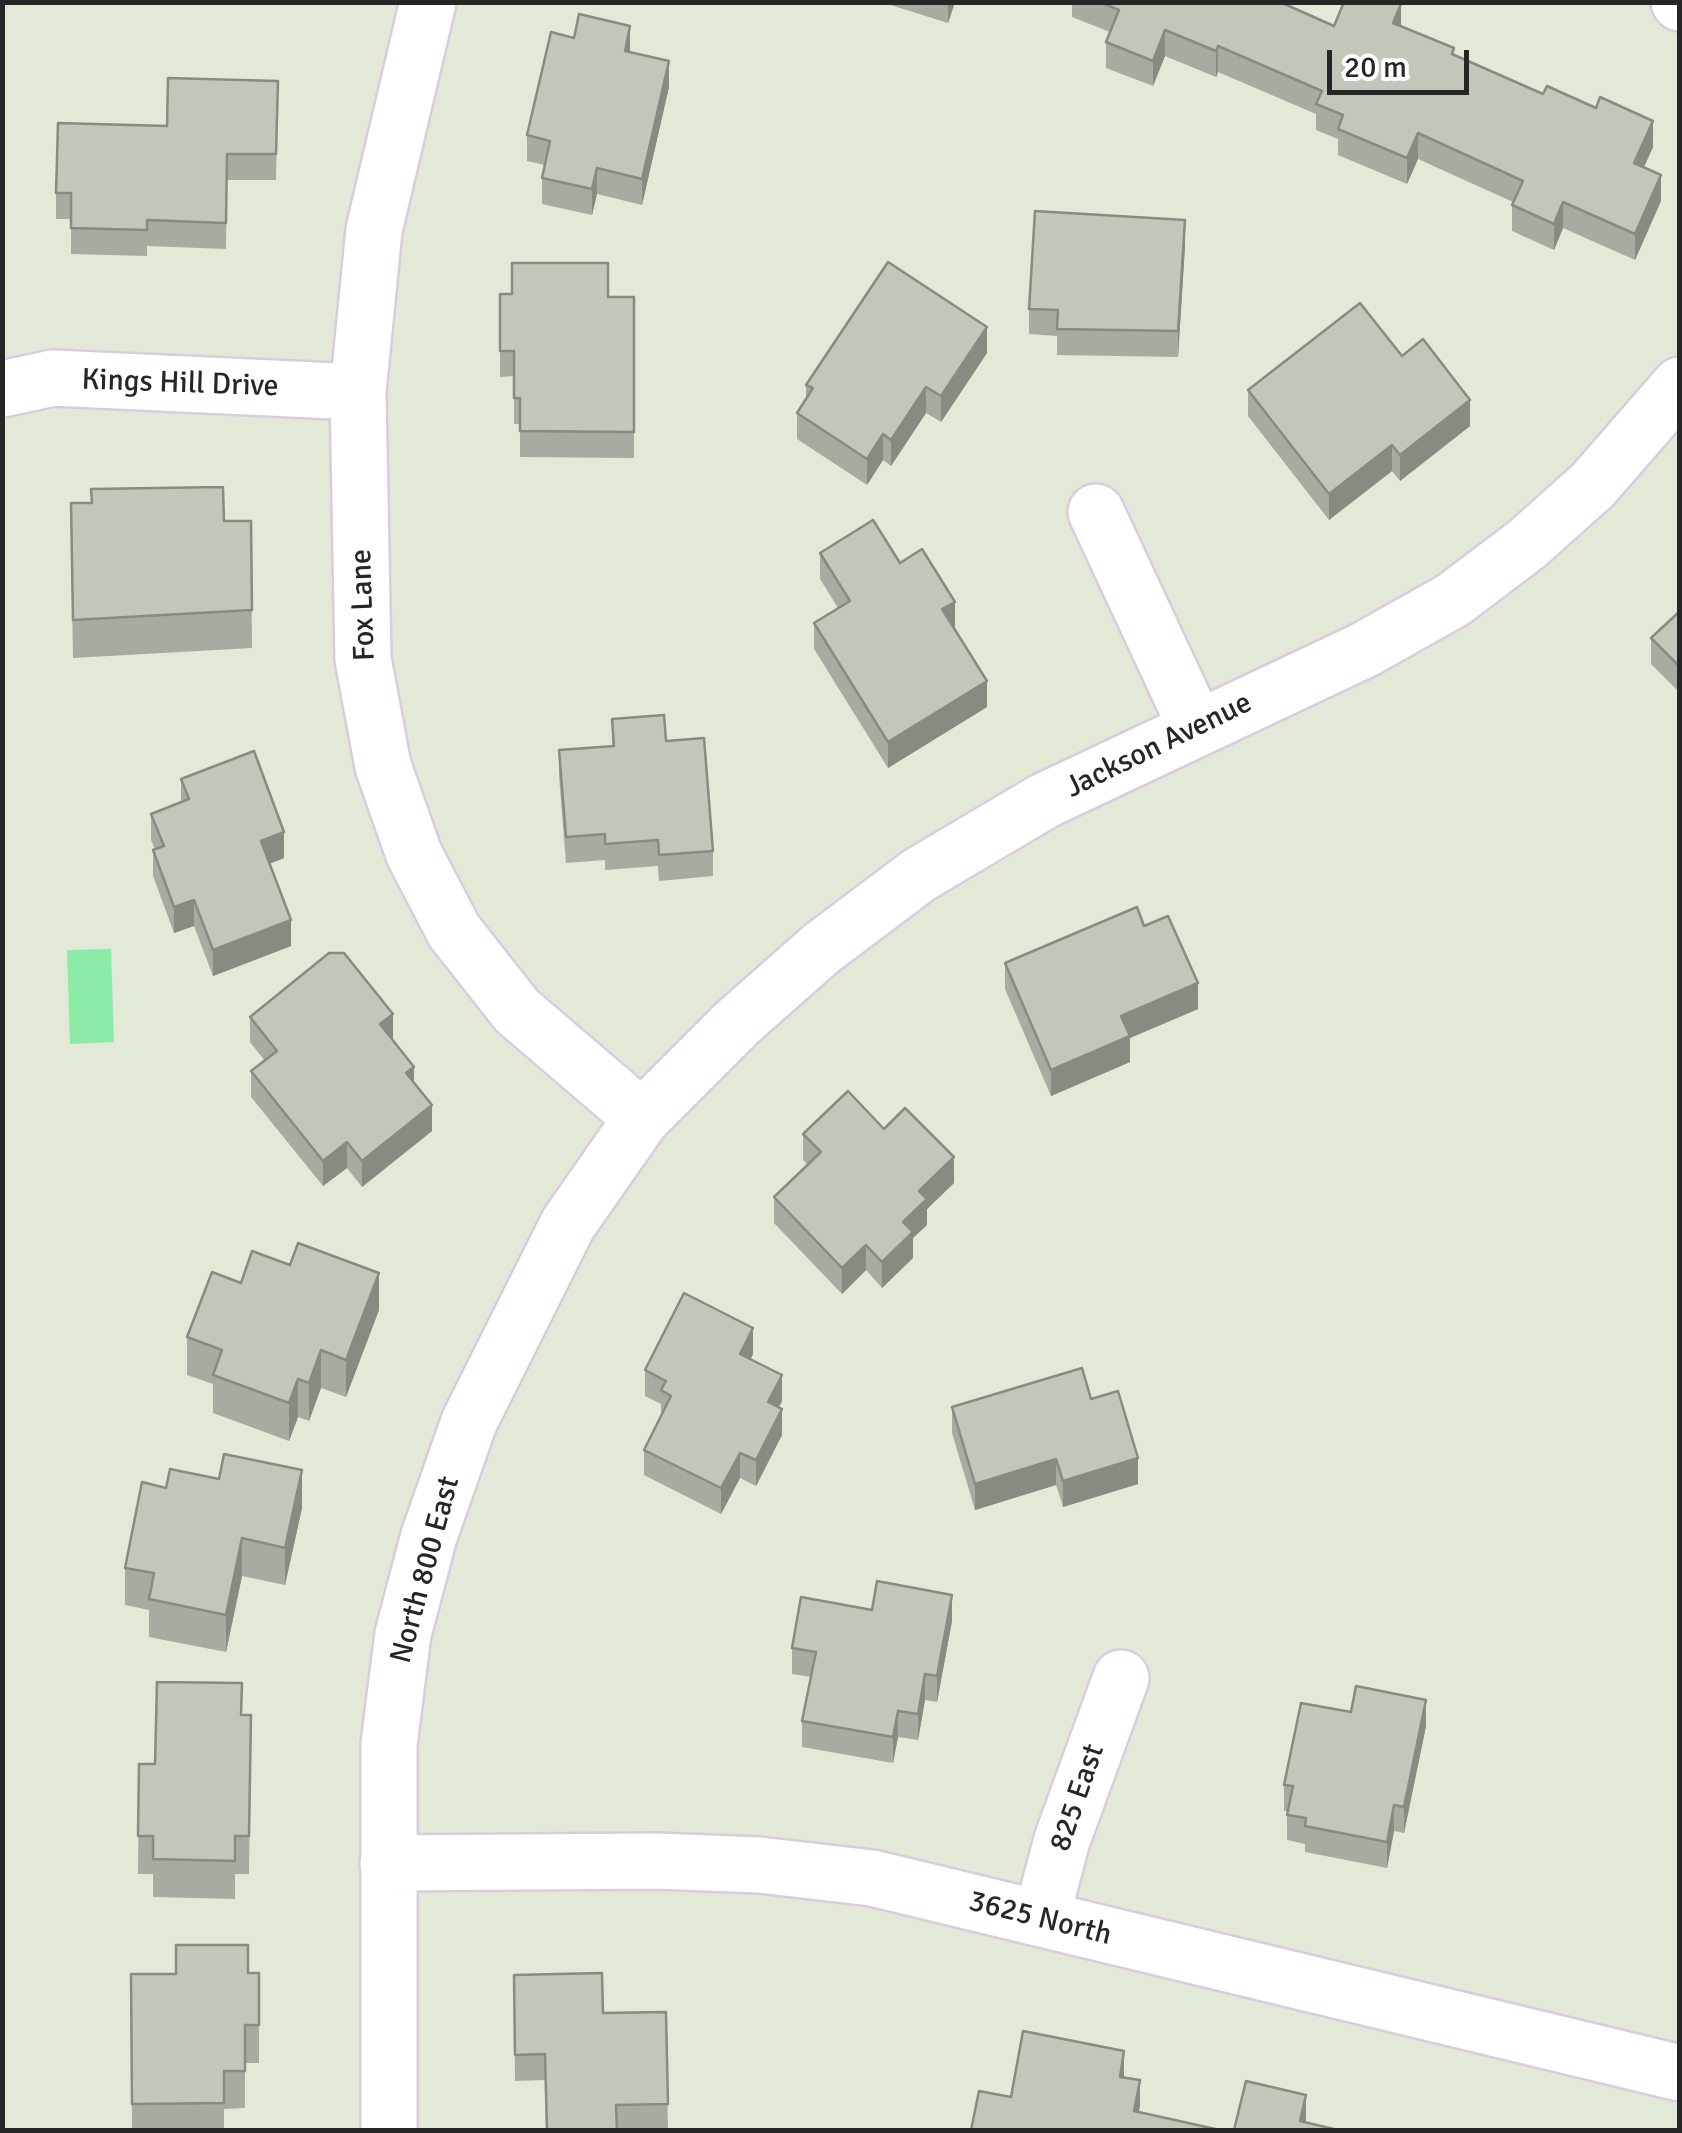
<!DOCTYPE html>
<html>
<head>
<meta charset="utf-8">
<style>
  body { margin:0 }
  #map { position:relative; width:1682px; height:2133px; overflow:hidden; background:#e2ead7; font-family:Signika,sans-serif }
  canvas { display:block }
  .frame { position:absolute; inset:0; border:5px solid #262626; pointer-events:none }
  .scale { position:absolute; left:1327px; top:50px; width:142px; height:45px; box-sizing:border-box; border:5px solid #262626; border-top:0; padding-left:12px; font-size:30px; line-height:35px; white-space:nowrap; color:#262626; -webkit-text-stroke:8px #fff; paint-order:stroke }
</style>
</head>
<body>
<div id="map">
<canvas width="1682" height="2133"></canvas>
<div class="frame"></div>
<div class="scale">20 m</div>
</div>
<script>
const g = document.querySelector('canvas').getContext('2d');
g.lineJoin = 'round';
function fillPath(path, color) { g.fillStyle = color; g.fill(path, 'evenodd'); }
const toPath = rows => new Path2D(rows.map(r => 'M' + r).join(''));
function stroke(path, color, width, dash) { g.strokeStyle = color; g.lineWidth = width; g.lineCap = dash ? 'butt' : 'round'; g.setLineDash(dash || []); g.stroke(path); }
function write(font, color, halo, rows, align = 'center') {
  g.font = font + ' Signika,sans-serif'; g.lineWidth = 9; g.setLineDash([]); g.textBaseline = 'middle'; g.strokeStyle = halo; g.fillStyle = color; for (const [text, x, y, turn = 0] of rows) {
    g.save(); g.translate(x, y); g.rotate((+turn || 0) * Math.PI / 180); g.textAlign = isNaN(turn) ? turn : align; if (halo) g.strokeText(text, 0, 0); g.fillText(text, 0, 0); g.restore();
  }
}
fillPath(toPath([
  [111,949,114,1042,70,1044,67,950]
]), '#8ceba6');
const minor = toPath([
  [428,2,374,230,358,392,363,659,383,766,414,854,454,931,517,1011,642,1118],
  [1679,2,1680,3],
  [2,389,53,378,358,392],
  [1096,512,1196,727],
  [388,1863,657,1861,759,1865,872,1878,1680,2073],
  [1041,1919,1062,1840,1121,1678],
  [389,2130,389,1744,403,1634,429,1536,469,1422,568,1224,642,1118,737,1023,822,948,919,875,1044,801,1364,650,1453,600,1527,544,1593,485,1680,385]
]);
stroke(minor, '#dacce0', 60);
stroke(minor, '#fff', 55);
fillPath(toPath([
  [881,2,955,2,948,23],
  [1072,2,1280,2,1334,26,1401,26,1454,56,1653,147,1644,167,1661,201,1635,260,1563,228,1554,250,1512,231,1512,205,1513,202,1418,159,1407,184,1338,155,1338,139,1316,130,1316,114,1218,72,1216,77,1165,56,1153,86,1106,68,1106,42,1110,32,1072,17],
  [630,52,669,87,642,205,597,194,592,215,542,204,542,178,545,165,527,161,527,135],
  [278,81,276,180,227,180,226,249,147,246,147,256,71,254,71,219,56,219,56,193,167,126],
  [1185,246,1178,357,1057,355,1057,336,1029,334,1029,309],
  [500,294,634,297,634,458,520,457,520,424,514,424,514,376,500,377],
  [987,353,941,422,926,413,891,466,883,460,867,485,797,439,797,413,806,398,806,385],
  [1402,356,1470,426,1400,481,1392,471,1329,520,1248,416,1248,390],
  [251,521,252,648,73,658,71,541],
  [820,553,900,563,955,628,987,707,888,768,814,649,814,623,838,608,820,579],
  [1680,611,1680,693,1651,664,1651,638],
  [612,719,666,741,713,851,713,876,659,881,658,866,605,870,605,860,566,863,559,776,559,750,612,746],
  [181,779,284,858,269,864,291,946,213,976,194,926,174,933,153,876,153,850,155,849,151,840,151,814,181,802],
  [1005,963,1198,1009,1130,1038,1130,1062,1051,1096,1005,989],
  [250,1017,393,1040,414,1083,432,1131,362,1187,347,1168,323,1186,251,1097,251,1071,265,1061,250,1042],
  [884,1129,954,1183,927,1209,927,1225,913,1238,913,1258,882,1288,866,1270,842,1294,774,1223,774,1197,808,1165,803,1160,803,1134],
  [241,1283,379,1310,346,1397,321,1388,309,1421,298,1417,289,1441,213,1413,213,1384,187,1375,187,1337],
  [753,1354,751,1359,782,1401,779,1407,782,1435,756,1486,740,1478,721,1514,644,1475,644,1450,661,1416,661,1404,645,1396,645,1370],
  [1091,1399,1138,1484,1063,1507,1056,1485,975,1510,952,1433,952,1407],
  [166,1488,302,1508,285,1585,242,1576,226,1652,149,1637,149,1610,125,1605,125,1568],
  [872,1610,952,1621,937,1702,925,1700,918,1740,898,1737,893,1763,802,1747,802,1721,811,1677,792,1674,792,1648],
  [242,1715,251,1715,249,1874,235,1874,235,1899,153,1897,153,1874,138,1874,139,1764,155,1764],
  [1426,1726,1404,1833,1394,1831,1387,1868,1305,1852,1305,1844,1287,1840,1287,1811,1284,1811,1284,1785],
  [259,1973,259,2063,245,2063,245,2108,224,2109,224,2130,132,2130,131,1974],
  [514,1975,603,2013,666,2012,668,2130,546,2130,545,2080,515,2081]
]), '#a6aca0');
fillPath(toPath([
  [948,2,955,2,948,23],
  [1401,4,1401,30,1393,23],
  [630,26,630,52,625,51],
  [1165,30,1165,56,1153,86,1153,61],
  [1218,46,1218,72,1216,77,1216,51],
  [669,61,669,87,642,205,642,179],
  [1653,121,1653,147,1634,189,1634,163],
  [1418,133,1418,159,1407,184,1407,158],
  [597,168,597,194,592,215,592,189],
  [1661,175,1661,201,1635,260,1635,234],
  [1563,202,1563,228,1554,250,1554,224],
  [1185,220,1185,246,1178,357,1178,331],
  [987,327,987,353,941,422,941,396],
  [926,387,926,413,891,466,891,440],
  [1470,400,1470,426,1400,481,1400,455],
  [883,434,883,460,867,485,867,459],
  [1392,445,1392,471,1329,520,1329,494],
  [955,602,955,628,942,635,942,609],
  [987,681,987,707,888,768,888,742],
  [284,832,284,858,261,867,261,841],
  [194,900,194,926,174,933,174,907],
  [291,920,291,946,213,976,213,950],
  [1198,983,1198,1009,1130,1038,1130,1062,1051,1096,1051,1070,1121,1016],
  [393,1014,393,1040,380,1024],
  [414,1067,414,1093,406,1073],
  [432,1105,432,1131,362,1187,362,1161],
  [347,1142,347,1168,323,1186,323,1161],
  [954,1157,954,1183,927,1209,927,1225,913,1238,913,1258,882,1288,882,1262,919,1191],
  [866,1245,866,1270,842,1294,842,1268],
  [379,1273,379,1310,346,1397,346,1360],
  [753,1328,753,1354,740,1380,740,1354],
  [321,1350,321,1388,309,1421,309,1383],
  [782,1375,782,1401,768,1428,768,1402],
  [298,1379,298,1417,289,1441,289,1403],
  [782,1409,782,1435,756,1486,756,1460],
  [740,1453,740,1478,721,1514,721,1488],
  [1138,1458,1138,1484,1063,1507,1063,1481],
  [1056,1459,1056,1485,975,1510,975,1484],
  [302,1470,302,1508,285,1585,285,1548],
  [242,1538,242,1576,226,1652,226,1615],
  [952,1595,952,1621,937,1702,937,1676],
  [925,1674,925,1700,918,1740,918,1714],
  [1426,1700,1426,1726,1404,1833,1404,1807],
  [898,1711,898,1737,893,1763,893,1737],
  [1394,1805,1394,1831,1387,1868,1387,1842],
  [1124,2051,1124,2077,1120,2103,1120,2077],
  [1140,2080,1140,2106,1136,2130,1134,2111],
  [1306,2095,1306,2121,1303,2130,1300,2121]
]), '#878c82');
const building = toPath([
  [1100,2,1280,2,1334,26,1344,2,1399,2,1401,4,1393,23,1454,48,1452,54,1543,94,1547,86,1596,108,1600,97,1653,121,1634,163,1661,175,1635,234,1563,202,1554,224,1512,205,1523,181,1418,133,1407,158,1338,129,1343,115,1316,104,1322,91,1218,46,1216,51,1165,30,1153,61,1106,42,1119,10,1100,2],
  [579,14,630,26,625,51,669,61,642,179,597,168,592,189,542,178,550,141,527,135,551,32,574,38,579,14],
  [168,78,278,81,276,154,227,154,226,223,147,220,147,230,71,228,71,193,56,193,58,123,167,126,168,78],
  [1035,211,1185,220,1178,331,1057,329,1058,310,1029,309,1035,211],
  [888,262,987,327,941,396,926,387,891,440,883,434,867,459,797,413,813,388,806,385,888,262],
  [512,263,608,263,608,297,634,297,634,432,520,431,520,398,514,398,514,351,500,351,500,294,512,294,512,263],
  [1360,303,1402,356,1423,339,1470,400,1400,455,1392,445,1329,494,1248,390,1360,303],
  [223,487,224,521,251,521,252,610,73,620,71,503,92,503,91,489,223,487],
  [873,520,900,563,922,549,955,602,942,609,987,681,888,742,814,623,850,601,820,553,873,520],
  [1680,611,1680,667,1651,638,1680,611],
  [664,715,666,741,704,738,713,851,659,855,658,840,605,844,605,834,566,837,559,750,614,746,612,719,664,715],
  [254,751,284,832,261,841,291,920,213,950,194,900,174,907,153,850,164,846,151,814,189,799,181,779,254,751],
  [1137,907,1144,926,1168,916,1198,983,1121,1016,1130,1036,1051,1070,1005,963,1137,907],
  [329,953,344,953,393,1014,380,1024,414,1067,406,1073,432,1105,362,1161,347,1142,323,1161,251,1071,277,1051,250,1017,329,953],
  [848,1091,884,1129,905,1108,954,1157,919,1191,927,1199,903,1222,913,1232,882,1262,866,1245,842,1268,774,1197,821,1152,803,1134,848,1091],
  [298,1243,379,1273,346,1360,321,1350,309,1383,298,1379,289,1403,213,1375,222,1350,187,1337,212,1272,241,1283,252,1251,290,1265,298,1243],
  [684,1293,753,1328,740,1354,782,1375,768,1402,782,1409,756,1460,740,1453,721,1488,644,1450,671,1396,661,1390,666,1381,645,1370,684,1293],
  [1082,1368,1091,1399,1118,1391,1138,1458,1063,1481,1056,1459,975,1484,952,1407,1082,1368],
  [224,1454,302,1470,285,1548,242,1538,226,1615,149,1599,154,1573,125,1568,142,1482,166,1488,170,1469,219,1479,224,1454],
  [877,1581,952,1595,937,1676,925,1674,918,1714,898,1711,893,1737,802,1721,816,1652,792,1648,801,1597,872,1610,877,1581],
  [157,1682,242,1683,241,1715,251,1715,249,1836,235,1836,235,1861,153,1859,153,1836,138,1836,139,1764,155,1764,157,1682],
  [1356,1686,1426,1700,1404,1807,1394,1805,1387,1842,1305,1826,1306,1818,1287,1815,1293,1786,1284,1785,1301,1703,1351,1712,1356,1686],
  [176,1945,248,1945,248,1973,259,1973,259,2025,245,2025,245,2071,224,2071,224,2103,132,2104,131,1974,176,1974,176,1945],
  [602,1973,603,2013,666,2012,668,2104,616,2105,617,2130,547,2130,545,2054,515,2055,514,1975,602,1973],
  [1023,2031,1124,2051,1120,2077,1140,2080,1134,2111,1220,2130,971,2130,979,2091,1011,2097,1023,2031],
  [1246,2081,1306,2095,1300,2121,1338,2130,1234,2130,1246,2081]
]);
fillPath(building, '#c1c8ba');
stroke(building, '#878c82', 2.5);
write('30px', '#262626', '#fff', [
  ["Kings Hill Drive",180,384,2],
  ["Fox Lane",364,605,-92],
  ["Jackson Avenue",1159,746,-26],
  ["North 800 East",426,1570,-75],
  ["825 East",1078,1798,-71],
  ["3625 North",1040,1919,14]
]);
</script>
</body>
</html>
